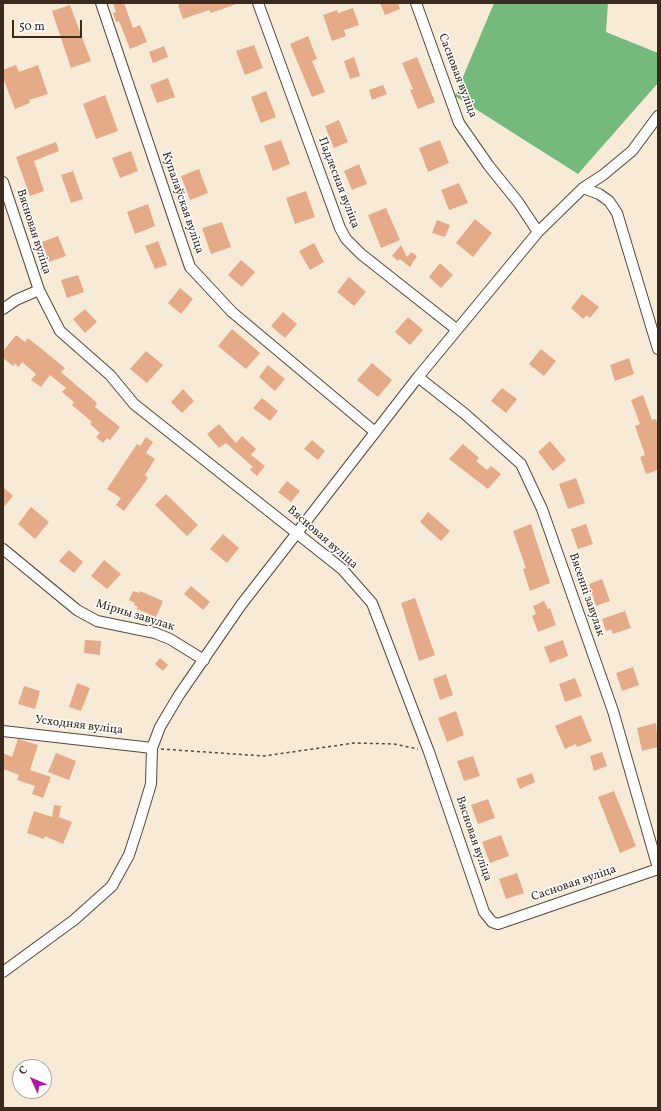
<!DOCTYPE html>
<html>
<head>
<meta charset="utf-8">
<style>
  body { margin:0 }
  #map { position:relative; width:661px; height:1111px; overflow:hidden; background:#f7ebd8; font-family:Vollkorn,serif }
  canvas { display:block }
  .frame { position:absolute; inset:0; border:4px solid #3b2a1e; pointer-events:none }
  .north { position:absolute; left:12px; top:1059px; width:40px; height:40px; box-sizing:border-box; background:#fff; border:1px solid #b1aaa5; border-radius:50%; rotate:314deg; font-size:11px; font-weight:700; line-height:16px; text-align:center; color:#3b2a1e }
  .north::after { content:''; display:block; margin:auto; width:14px; height:18px; background:#b5179e; clip-path:polygon(50% 0,100% 100%,50% 72%,0 100%) }
  .scale { position:absolute; left:12px; top:20px; width:70px; height:18px; box-sizing:border-box; border:2px solid #3b2a1e; border-top:0; padding-left:5px; font-size:12px; line-height:14px; white-space:nowrap; color:#3b2a1e; -webkit-text-stroke:3px #fff; paint-order:stroke }
</style>
</head>
<body>
<div id="map">
<canvas width="661" height="1111"></canvas>
<div class="frame"></div>
<div class="north">С</div>
<div class="scale">50 m</div>
</div>
<script>
const g = document.querySelector('canvas').getContext('2d');
g.lineJoin = 'round';
function fillPath(path, color) { g.fillStyle = color; g.fill(path, 'evenodd'); }
const toPath = rows => new Path2D(rows.map(r => 'M' + r).join(''));
function stroke(path, color, width, dash) { g.strokeStyle = color; g.lineWidth = width; g.lineCap = dash ? 'butt' : 'round'; g.setLineDash(dash || []); g.stroke(path); }
function write(font, color, halo, rows, align = 'center') {
  g.font = font + ' Vollkorn,serif'; g.lineWidth = 3; g.setLineDash([]); g.textBaseline = 'middle'; g.strokeStyle = halo; g.fillStyle = color; for (const [text, x, y, turn = 0] of rows) {
    g.save(); g.translate(x, y); g.rotate((+turn || 0) * Math.PI / 180); g.textAlign = isNaN(turn) ? turn : align; if (halo) g.strokeText(text, 0, 0); g.fillText(text, 0, 0); g.restore();
  }
}
fillPath(toPath([
  [494,3,608,3,606,32,658,53,658,83,578,174,455,96]
]), '#76b97d');
fillPath(toPath([
  [113,3,124,3,133,28,140,25,147,42,130,49,119,21,116,22,113,13,116,12],
  [182,3,236,3,236,4,211,13,209,10,183,19,178,5],
  [380,3,398,3,400,9,385,15],
  [70,5,91,61,71,68,52,11],
  [353,8,359,25,344,30,346,36,332,41,323,15,337,10,338,13],
  [308,36,317,59,312,61,325,92,312,97,290,44],
  [254,45,263,68,245,75,236,51],
  [164,46,168,57,153,63,149,52],
  [354,57,360,76,350,79,344,61],
  [417,57,435,102,418,109,410,90,413,89,402,63],
  [16,65,19,72,38,65,48,94,29,100,30,103,15,109,3,78,3,70],
  [168,78,175,97,157,103,150,85],
  [383,85,387,94,372,100,369,90],
  [266,91,276,117,261,123,251,97],
  [105,95,118,131,96,139,83,104],
  [339,120,348,142,334,148,325,126],
  [281,140,290,164,273,171,264,146],
  [440,140,449,163,428,172,419,148],
  [56,142,59,151,34,161,44,191,30,196,16,157],
  [131,151,138,171,120,178,112,158],
  [359,164,367,184,352,190,344,171],
  [199,169,208,193,190,200,181,176],
  [73,171,83,199,71,203,61,175],
  [459,183,468,203,449,210,441,190],
  [306,191,315,217,295,224,286,198],
  [148,204,155,226,135,234,127,212],
  [386,208,400,240,381,248,368,215],
  [475,219,492,233,473,257,456,243],
  [437,220,450,225,445,237,432,233],
  [222,222,231,247,211,254,202,228],
  [58,236,66,256,49,262,42,242],
  [158,241,167,265,155,269,145,246],
  [314,243,324,262,310,270,299,251],
  [401,245,407,257,411,252,417,256,410,267,400,259,398,261,392,256],
  [241,260,255,272,242,287,228,275],
  [440,263,453,275,441,288,429,277],
  [78,275,84,292,67,298,61,280],
  [349,277,366,292,354,306,337,292],
  [180,288,193,299,181,314,168,303],
  [582,294,599,307,590,318,587,315,583,319,571,308],
  [85,309,97,322,85,333,73,319],
  [283,312,297,324,285,338,271,326],
  [408,317,423,330,410,345,395,332],
  [232,329,260,353,246,369,218,346],
  [16,335,25,342,28,338,65,368,61,372,97,403,95,407,120,427,110,440,107,438,103,443,96,437,100,433,90,424,92,422,72,405,74,402,62,392,66,388,50,375,41,387,31,380,36,374,22,362,19,367,15,364,13,366,3,358,3,351],
  [541,349,556,361,544,376,529,364],
  [146,351,163,365,147,383,130,369],
  [629,358,634,374,615,381,610,365],
  [372,363,392,380,378,397,357,380],
  [268,365,285,379,275,391,259,377],
  [502,388,517,399,506,413,491,401],
  [183,389,194,401,182,413,171,402],
  [643,395,652,420,656,419,658,426,658,470,646,474,640,457,645,455,635,426,640,424,631,400],
  [262,398,278,411,270,421,253,408],
  [219,424,236,443,242,436,256,449,251,455,265,466,257,476,250,470,253,467,226,443,219,448,207,434],
  [146,437,153,442,146,453,155,459,145,475,148,478,124,511,116,505,121,498,107,489,137,444,140,446],
  [312,440,325,451,318,460,304,449],
  [550,441,566,460,553,471,538,452],
  [463,444,479,458,476,461,487,470,491,466,501,474,488,489,449,459],
  [576,478,585,503,568,509,559,484],
  [287,481,300,491,291,502,278,492],
  [3,487,13,496,3,508],
  [166,494,198,525,187,536,155,505],
  [31,507,49,522,35,539,18,524],
  [428,512,450,531,441,541,420,522],
  [531,524,550,583,530,591,523,569,526,568,513,531],
  [586,524,593,544,578,549,571,529],
  [223,534,239,548,227,563,210,549],
  [69,550,83,562,74,573,59,561],
  [104,560,121,574,107,589,91,576],
  [602,579,610,601,596,606,589,584],
  [191,586,210,602,203,610,184,594],
  [133,591,139,593,140,591,163,601,156,617,137,609,138,607,134,605,135,603,129,600],
  [415,598,435,655,419,661,401,603],
  [544,601,548,609,550,608,556,625,538,632,532,616,536,614,533,606],
  [625,611,631,628,613,634,611,629,606,631,602,619],
  [85,640,101,641,100,655,84,653],
  [563,640,568,656,550,663,544,647],
  [160,658,168,665,163,671,155,664],
  [633,667,639,685,622,691,616,673],
  [446,674,453,695,440,700,433,679],
  [575,678,582,696,565,702,559,684],
  [77,683,90,688,81,711,69,707],
  [24,686,40,691,35,709,18,704],
  [456,711,464,735,447,742,438,718],
  [581,715,592,741,577,747,576,744,565,749,555,726],
  [656,723,658,747,642,751,637,728],
  [18,739,38,745,30,770,51,777,43,798,32,794,35,786,17,780,19,775,3,769,3,753,12,757],
  [602,752,607,766,594,771,590,756],
  [56,753,76,761,69,780,48,772],
  [473,756,480,776,464,781,457,761],
  [532,773,535,782,520,789,516,779],
  [614,791,636,846,620,853,598,797],
  [488,799,495,818,478,824,471,805],
  [54,805,61,806,59,817,72,822,63,844,45,836,44,839,27,833,34,811,52,817],
  [501,835,509,856,490,863,482,842],
  [517,873,524,893,506,899,499,879]
]), '#e5aa88');
const minor = toPath([
  [101,3,190,267,232,312,375,432],
  [258,3,340,228,346,239,361,254,456,329],
  [416,3,459,123,489,166,518,202,538,232],
  [3,182,39,290,60,331,110,375,134,404,342,569,372,603,429,752,484,912,492,922,498,924,658,869],
  [583,188,599,194,609,201,617,213,658,349],
  [3,309,16,300,39,290],
  [418,377,465,414,521,464,542,509,613,711,658,868],
  [3,549,77,610,97,621,155,633,170,639,204,660],
  [3,731,152,748],
  [3,972,74,920,112,886,129,855,139,824,151,784,152,748,160,727,179,695,241,605,418,377,538,232,583,188,603,175,632,151,658,116]
]);
stroke(minor, '#57473a', 12);
stroke(toPath([
  [161,749,264,756,354,743,394,744,418,749]
]), '#57473a', 1.5, [3, 3]);
stroke(minor, '#fff', 10);
write('12px', '#3b2a1e', '#fff', [
  ["Сасновая вуліца",457,76,69],
  ["Падлесная вуліца",338,183,69],
  ["Купалаўская вуліца",182,203,71],
  ["Вясновая вуліца",33,232,72],
  ["Вясновая вуліца",322,538,41],
  ["Вясенні завулак",586,595,71],
  ["Мірны завулак",135,616,17],
  ["Усходняя вуліца",79,726,7],
  ["Вясновая вуліца",473,839,71],
  ["Сасновая вуліца",574,884,-19]
]);
</script>
</body>
</html>
